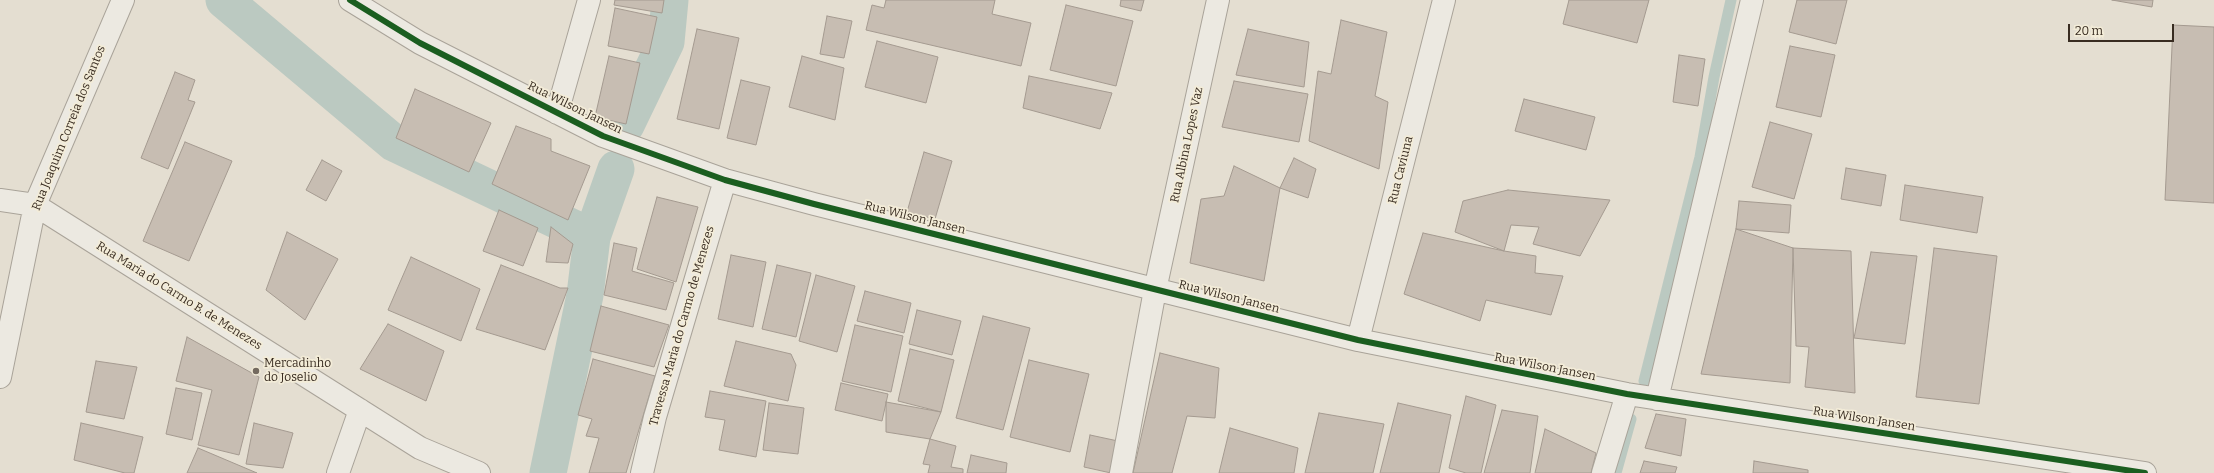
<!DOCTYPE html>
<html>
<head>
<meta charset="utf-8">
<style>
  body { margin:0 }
  #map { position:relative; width:2214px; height:473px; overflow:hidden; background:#e4ded1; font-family:Bitter,serif }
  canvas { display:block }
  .scale { position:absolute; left:2068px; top:24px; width:106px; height:18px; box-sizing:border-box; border:2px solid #382c21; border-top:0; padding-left:5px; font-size:12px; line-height:14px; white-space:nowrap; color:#382c21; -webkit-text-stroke:3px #f3ecd8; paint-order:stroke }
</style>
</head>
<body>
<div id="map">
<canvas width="2214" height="473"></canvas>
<div class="scale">20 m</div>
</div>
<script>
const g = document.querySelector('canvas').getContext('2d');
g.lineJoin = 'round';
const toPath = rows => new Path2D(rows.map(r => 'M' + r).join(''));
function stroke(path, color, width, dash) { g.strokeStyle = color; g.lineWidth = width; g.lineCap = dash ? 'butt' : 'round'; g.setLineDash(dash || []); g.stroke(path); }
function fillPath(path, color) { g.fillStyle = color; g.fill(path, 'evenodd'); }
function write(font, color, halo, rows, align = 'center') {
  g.font = font + ' Bitter,serif'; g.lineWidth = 3.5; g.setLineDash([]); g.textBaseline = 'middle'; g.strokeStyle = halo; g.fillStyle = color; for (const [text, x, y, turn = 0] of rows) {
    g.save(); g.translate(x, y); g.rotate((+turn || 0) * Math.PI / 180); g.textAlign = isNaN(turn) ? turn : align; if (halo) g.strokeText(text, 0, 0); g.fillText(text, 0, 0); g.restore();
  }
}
stroke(toPath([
  [1644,381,1700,157,1714,77,1731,0],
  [1616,473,1631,419]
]), '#bbc9c1', 11);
stroke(toPath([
  [224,0,394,143,592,237],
  [626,125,666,42,670,0],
  [548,473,585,295,592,237,616,169]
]), '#bbc9c1', 37);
const building = toPath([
  [615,0,664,0,662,13,614,5,615,0],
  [886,0,995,0,992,14,1031,23,1021,66,866,30,872,5,884,8,886,0],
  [1121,0,1144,0,1141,11,1120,6,1121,0],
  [1569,0,1649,0,1637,43,1563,24,1569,0],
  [1797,0,1847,0,1836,44,1789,32,1797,0],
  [2112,0,2153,0,2152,7,2112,0],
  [1066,5,1133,21,1116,86,1050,70,1066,5],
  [615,8,657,17,649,54,608,46,615,8],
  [827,16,852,21,844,58,820,54,827,16],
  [1341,20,1387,32,1375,96,1388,102,1379,169,1309,141,1318,71,1331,74,1341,20],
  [2173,25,2214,27,2214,203,2165,200,2173,25],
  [697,29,739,38,719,129,677,119,697,29],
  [1248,29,1309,42,1304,87,1236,75,1248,29],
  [877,41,938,57,926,103,865,87,877,41],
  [1790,46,1835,55,1821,117,1776,107,1790,46],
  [1679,55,1705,59,1698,106,1673,102,1679,55],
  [609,56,640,63,626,124,595,117,609,56],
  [802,56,844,68,835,120,789,107,802,56],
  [175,72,195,80,188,100,195,102,168,169,141,158,175,72],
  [1029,76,1112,93,1100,129,1023,108,1029,76],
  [741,80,770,87,756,145,727,138,741,80],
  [1234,81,1308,94,1299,142,1222,127,1234,81],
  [415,89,491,123,469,172,396,138,415,89],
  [1524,99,1595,117,1586,150,1515,131,1524,99],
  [1770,122,1812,134,1794,199,1752,187,1770,122],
  [516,126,551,139,551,151,590,166,568,220,492,184,516,126],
  [185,142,232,161,189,261,143,241,185,142],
  [924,152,952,161,935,219,907,212,924,152],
  [1294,158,1316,169,1308,198,1280,188,1294,158],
  [322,160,342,171,326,201,306,190,322,160],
  [1234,166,1280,188,1264,281,1190,263,1201,199,1224,196,1234,166],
  [1846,168,1886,175,1881,206,1841,199,1846,168],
  [1905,185,1983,197,1977,233,1900,220,1905,185],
  [1508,190,1610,200,1580,256,1533,244,1539,227,1511,225,1504,251,1455,232,1463,201,1508,190],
  [657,197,698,207,676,282,637,269,657,197],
  [1739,201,1791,205,1789,233,1736,229,1739,201],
  [499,210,538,228,523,266,483,251,499,210],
  [551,227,573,244,568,263,546,262,551,227],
  [1736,229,1793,248,1790,383,1701,374,1736,229],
  [287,232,338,259,305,320,266,290,287,232],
  [1423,233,1504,251,1536,256,1535,273,1563,276,1551,315,1486,300,1480,321,1404,294,1423,233],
  [614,243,637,248,632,271,674,283,666,310,604,295,614,243],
  [1793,248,1851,251,1855,393,1805,387,1809,347,1796,346,1793,248],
  [1934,248,1997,256,1979,404,1916,397,1934,248],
  [1871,252,1917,256,1905,344,1854,338,1871,252],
  [731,255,766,262,753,327,718,319,731,255],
  [411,257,480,289,461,341,388,310,411,257],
  [501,265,560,288,568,288,545,350,476,329,501,265],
  [777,265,811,273,796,337,762,329,777,265],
  [816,275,855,286,837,352,799,341,816,275],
  [865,291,911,303,904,333,857,321,865,291],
  [601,306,669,325,654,367,590,351,601,306],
  [917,310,961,321,952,355,909,344,917,310],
  [983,316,1030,328,1003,430,956,418,983,316],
  [388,324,444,351,426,401,360,369,388,324],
  [855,325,903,336,891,392,842,381,855,325],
  [187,337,259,377,239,455,198,445,212,390,176,381,187,337],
  [736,341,791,354,796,365,788,401,724,386,736,341],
  [910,349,954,360,941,412,898,401,910,349],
  [1160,353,1219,368,1215,418,1187,416,1172,473,1133,473,1160,353],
  [593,359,655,376,626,473,589,473,599,438,586,436,592,419,578,415,593,359],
  [1029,360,1089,374,1070,452,1010,437,1029,360],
  [96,361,137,367,124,419,86,412,96,361],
  [841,383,888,394,882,421,835,410,841,383],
  [176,388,202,393,192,440,166,434,176,388],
  [710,391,766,401,756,457,719,450,725,420,705,417,710,391],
  [1466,396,1496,405,1481,473,1466,473,1449,468,1466,396],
  [886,402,941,412,930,439,886,432,886,402],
  [769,403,804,408,798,454,763,450,769,403],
  [1398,403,1451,415,1439,473,1380,473,1398,403],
  [1502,410,1538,416,1530,473,1484,473,1502,410],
  [1319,413,1384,424,1373,473,1305,473,1319,413],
  [1656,414,1686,419,1681,456,1645,448,1656,414],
  [81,423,143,437,134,473,125,473,74,460,81,423],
  [254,423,293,433,283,468,246,464,254,423],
  [1230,428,1298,448,1294,473,1219,473,1230,428],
  [1545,429,1596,453,1591,473,1535,473,1545,429],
  [1090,435,1118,441,1111,473,1084,467,1090,435],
  [930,439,956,446,951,467,963,469,963,473,928,473,930,465,923,464,930,439],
  [198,448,257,473,187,473,198,448],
  [971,455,1007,463,1006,473,967,473,971,455],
  [1644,461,1677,467,1675,473,1640,473,1644,461],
  [1754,461,1808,470,1808,473,1753,473,1754,461]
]);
fillPath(building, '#c7bdb2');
stroke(building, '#a49a90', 1);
const street = toPath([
  [350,0,420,43,603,136,725,180,814,204,1358,340,1627,394,2145,473],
  [557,113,589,0],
  [0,200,35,205,420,448,479,473],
  [1358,340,1444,0],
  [0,377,35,205,123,0],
  [1657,399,1752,0],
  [338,473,360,410],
  [642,473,655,417,725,180],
  [1121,473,1155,290,1218,0],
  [1603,473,1627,394]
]);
stroke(street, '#a9a399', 24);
stroke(street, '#ece9e1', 22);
stroke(toPath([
  [350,0,420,43,603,136,725,180,814,204,1358,340,1627,394,2145,473]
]), '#1b5e20', 6);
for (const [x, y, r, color] of [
  [256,371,4,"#746a5f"]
]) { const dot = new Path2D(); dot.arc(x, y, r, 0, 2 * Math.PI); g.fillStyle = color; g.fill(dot); stroke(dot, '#f3ecd8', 1.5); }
write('12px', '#382c21', '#f3ecd8', [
  ["Rua Wilson Jansen",575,108,26],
  ["Rua Joaquim Correia dos Santos",69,128,-68],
  ["Rua Albina Lopes Vaz",1187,145,-78],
  ["Rua Caviuna",1401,170,-76],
  ["Rua Wilson Jansen",915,218,14],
  ["Rua Maria do Carmo B. de Menezes",179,296,32],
  ["Rua Wilson Jansen",1229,297,14],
  ["Travessa Maria do Carmo de Menezes",682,326,-74],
  ["Rua Wilson Jansen",1545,367,11],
  ["Rua Wilson Jansen",1864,419,9]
]);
write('12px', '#382c21', '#f3ecd8', [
  ["Mercadinho",264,364],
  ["do Joselio",264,378]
], 'left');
</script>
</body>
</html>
